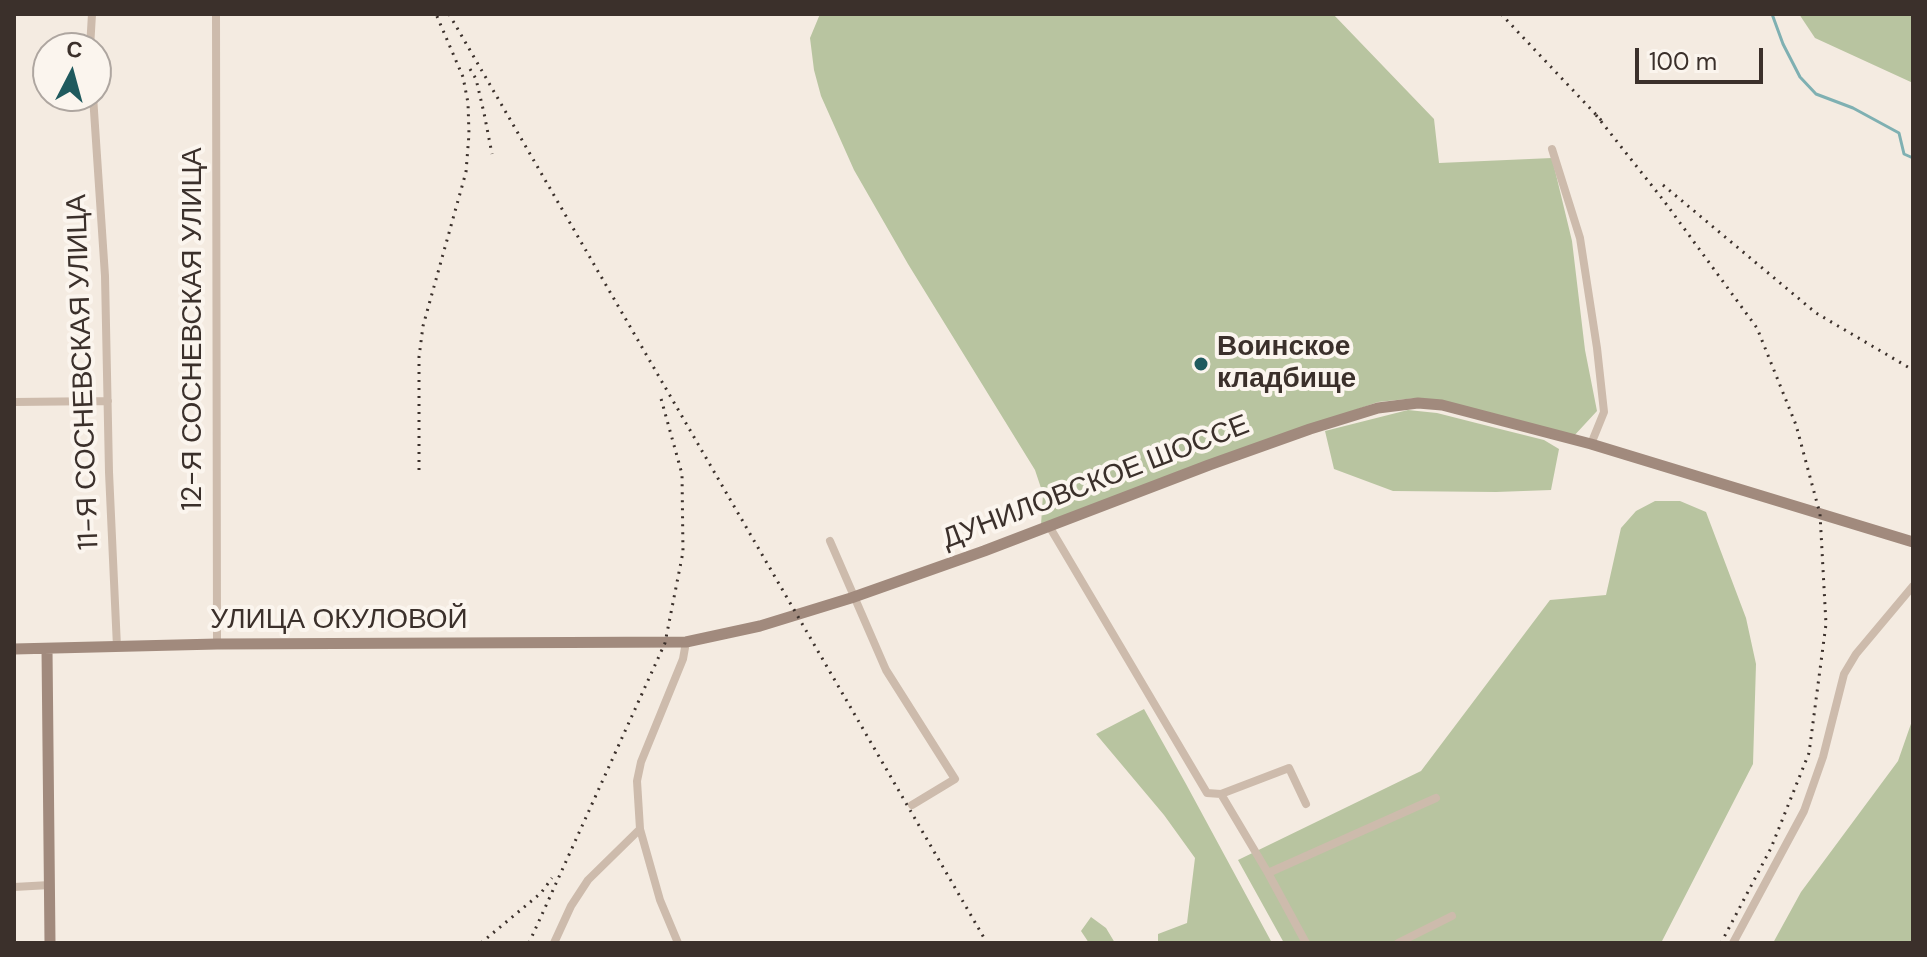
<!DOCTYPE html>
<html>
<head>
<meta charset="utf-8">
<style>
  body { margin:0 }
  #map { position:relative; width:1927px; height:957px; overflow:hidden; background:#f4ebe1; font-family:"DM Sans",sans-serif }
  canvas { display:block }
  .frame { position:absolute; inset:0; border:16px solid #3b302b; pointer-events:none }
  .north { position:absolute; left:32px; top:32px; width:80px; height:80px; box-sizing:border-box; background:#fbf5ee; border:2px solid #aea6a0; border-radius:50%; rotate:6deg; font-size:22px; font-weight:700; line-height:32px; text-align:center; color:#3b302b }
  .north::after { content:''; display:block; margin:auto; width:28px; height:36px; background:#1f5a5e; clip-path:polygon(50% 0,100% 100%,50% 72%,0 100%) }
  .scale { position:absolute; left:1635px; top:48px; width:128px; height:36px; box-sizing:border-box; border:4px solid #3b302b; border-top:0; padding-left:10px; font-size:24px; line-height:28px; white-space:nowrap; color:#3b302b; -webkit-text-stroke:6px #fbf5ee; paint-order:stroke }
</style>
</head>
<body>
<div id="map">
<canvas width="1927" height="957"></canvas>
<div class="frame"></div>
<div class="north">С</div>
<div class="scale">100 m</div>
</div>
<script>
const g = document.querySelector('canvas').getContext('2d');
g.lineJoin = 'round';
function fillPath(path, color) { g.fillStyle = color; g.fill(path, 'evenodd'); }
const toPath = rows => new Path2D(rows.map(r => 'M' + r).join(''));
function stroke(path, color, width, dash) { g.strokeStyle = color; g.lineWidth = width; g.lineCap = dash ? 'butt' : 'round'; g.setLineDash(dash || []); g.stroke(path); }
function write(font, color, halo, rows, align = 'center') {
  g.font = font + ' "DM Sans",sans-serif'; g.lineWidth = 8; g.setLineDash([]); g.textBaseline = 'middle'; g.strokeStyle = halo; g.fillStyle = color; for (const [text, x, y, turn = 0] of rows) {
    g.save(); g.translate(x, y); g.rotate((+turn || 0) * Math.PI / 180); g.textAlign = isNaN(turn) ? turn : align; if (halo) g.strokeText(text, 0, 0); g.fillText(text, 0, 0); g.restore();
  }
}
fillPath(toPath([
  [820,14,1333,14,1434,119,1439,163,1552,158,1572,241,1585,350,1597,411,1572,438,1416,398,1378,402,1175,473,1041,525,1043,494,1035,470,908,264,854,170,821,96,814,70,810,38],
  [1799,14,1913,14,1913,83,1815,38],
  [1408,410,1437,413,1492,427,1544,440,1559,449,1551,490,1496,492,1393,491,1334,469,1325,431],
  [1655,501,1680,501,1706,512,1746,618,1756,664,1753,764,1661,943,1284,943,1238,860,1421,771,1550,600,1606,595,1621,528,1636,511],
  [1144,709,1186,784,1272,943,1158,943,1158,934,1187,923,1195,858,1164,815,1096,734],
  [1913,718,1913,943,1773,943,1801,892,1898,761],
  [1091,917,1106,928,1115,943,1089,943,1081,931]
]), '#b8c4a0');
stroke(toPath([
  [1772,14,1783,44,1800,77,1816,94,1853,108,1899,133,1904,154,1913,158]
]), '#7fb0b2', 3);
stroke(toPath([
  [216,14,217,644],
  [90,48,92,14],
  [93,96,105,276,109,472,117,647],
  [1552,149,1580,238,1597,348,1604,412,1591,444],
  [14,402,108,401],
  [1049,526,1207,793,1221,794,1289,768,1306,804],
  [830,541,886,670,955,779,912,805],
  [1221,794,1268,873,1436,798],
  [640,829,660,900,678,943],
  [1268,873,1306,943],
  [14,887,50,885],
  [554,943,571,906,588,880,640,829,637,781,641,762,683,659,686,642],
  [1398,943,1452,916],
  [1733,943,1804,811,1823,757,1844,674,1856,654,1913,586]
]), '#cdbbac', 8);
stroke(toPath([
  [14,649,217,644,686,642,760,626,851,598,984,551,1209,465,1310,429,1378,408,1418,403,1442,405,1591,444,1913,542],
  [47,649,50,943]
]), '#a18a7d', 11);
stroke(toPath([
  [449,14,987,943],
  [1501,14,1602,121],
  [470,69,476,79,484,113,492,154],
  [1596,115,1664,201,1757,328,1796,425,1820,514,1826,624,1809,753,1771,848,1721,943],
  [1663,185,1816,313,1913,370],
  [419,470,419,357,423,326,466,172,469,134,468,103,463,77,436,14],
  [481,943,541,893,552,878],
  [529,943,665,643,683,552,682,474,660,395]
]), '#3b302b', 3, [2, 6]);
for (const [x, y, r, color] of [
  [1201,364,8,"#1f5a5e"]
]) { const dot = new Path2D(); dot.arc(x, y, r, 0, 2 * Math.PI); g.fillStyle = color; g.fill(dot); stroke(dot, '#fbf5ee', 3); }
write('28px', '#3b302b', '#fbf5ee', [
  ["12-Я СОСНЕВСКАЯ УЛИЦА",194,329,-90],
  ["11-Я СОСНЕВСКАЯ УЛИЦА",84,372,-92],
  ["ДУНИЛОВСКОЕ ШОССЕ",1096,483,-21],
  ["УЛИЦА ОКУЛОВОЙ",339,621]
]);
write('bold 28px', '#3b302b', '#fbf5ee', [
  ["Воинское",1217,348],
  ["кладбище",1217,380]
], 'left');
</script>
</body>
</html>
